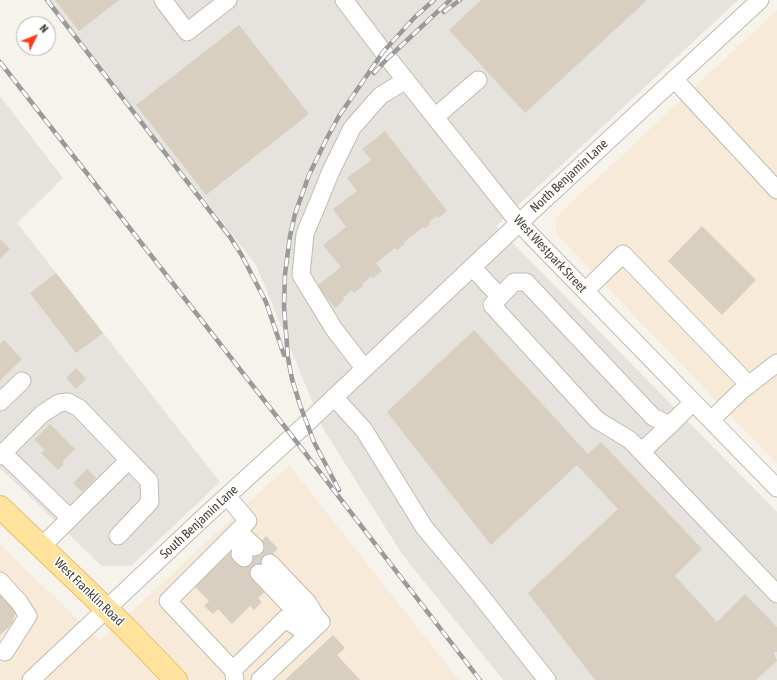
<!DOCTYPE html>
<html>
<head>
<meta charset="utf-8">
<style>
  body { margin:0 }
  #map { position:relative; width:777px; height:680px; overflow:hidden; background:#f6f3ec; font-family:"Asap Condensed",sans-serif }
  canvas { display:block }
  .north { position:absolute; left:16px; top:16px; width:40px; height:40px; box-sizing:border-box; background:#fff; border:1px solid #b7b4b0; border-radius:50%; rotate:47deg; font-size:11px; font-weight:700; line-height:16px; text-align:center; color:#4b4439 }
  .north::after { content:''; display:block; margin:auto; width:14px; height:18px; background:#fc3f1d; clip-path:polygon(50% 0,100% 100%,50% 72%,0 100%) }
</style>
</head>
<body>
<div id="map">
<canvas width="777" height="680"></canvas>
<div class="north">N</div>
</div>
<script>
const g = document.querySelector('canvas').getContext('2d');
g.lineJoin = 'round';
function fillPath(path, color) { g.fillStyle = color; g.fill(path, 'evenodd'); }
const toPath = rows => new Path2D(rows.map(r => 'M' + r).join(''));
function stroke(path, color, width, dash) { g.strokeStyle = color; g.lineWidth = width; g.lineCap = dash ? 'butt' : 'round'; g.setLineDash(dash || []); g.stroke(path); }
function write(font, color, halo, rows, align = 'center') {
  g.font = font + ' "Asap Condensed",sans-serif'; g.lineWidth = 3.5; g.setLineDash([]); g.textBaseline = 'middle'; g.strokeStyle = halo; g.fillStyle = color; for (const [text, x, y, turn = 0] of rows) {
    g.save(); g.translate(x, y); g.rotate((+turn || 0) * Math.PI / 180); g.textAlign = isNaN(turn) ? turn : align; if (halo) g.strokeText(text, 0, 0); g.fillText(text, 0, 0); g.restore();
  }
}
fillPath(toPath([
  [777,10,777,464,557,235,555,218],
  [289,465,459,680,0,680,0,545,100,641]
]), '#f7ead8');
fillPath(toPath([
  [49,0,738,0,496,226,777,512,777,680,503,680,402,554,324,430,256,265],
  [0,96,63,178,17,223,220,482,131,566,102,566,0,468]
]), '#e6e2dd');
fillPath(toPath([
  [55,0,119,0,79,31],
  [481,0,647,0,525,113,449,30],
  [239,25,309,114,206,195,136,105],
  [385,131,447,211,439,218,437,216,429,222,430,224,424,229,423,227,404,242,405,244,397,250,395,248,376,263,382,271,373,278,371,276,362,284,363,286,354,293,352,290,343,298,344,300,335,308,317,286,341,267,323,245,346,227,333,209,357,191,347,178,371,160,362,149],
  [702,226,756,280,722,315,668,261],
  [0,239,10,249,0,259],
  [56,273,103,333,76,353,30,293],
  [474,330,588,454,601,442,702,549,675,576,717,622,745,594,777,627,777,652,774,652,777,661,756,680,595,680,528,593,618,509,577,465,491,545,387,412],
  [4,340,22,359,0,381,0,344],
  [76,368,86,379,76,389,66,378],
  [50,424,75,449,62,462,64,464,58,470,41,453,45,450,34,440],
  [87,469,96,478,82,492,73,483],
  [261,541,276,556,259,573,269,588,258,598,262,602,254,610,250,606,232,624,218,609,213,614,204,606,209,601,195,587,232,551,244,558],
  [0,584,16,611,12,624,0,635],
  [333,635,345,648,337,655,360,680,285,680]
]), '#d8cfc1');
stroke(toPath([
  [260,542,275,558],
  [250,552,265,568]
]), '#d4d0c8', 17, [17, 8]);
const minor = toPath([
  [163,0,187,32,228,0],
  [344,0,388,58,519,223,777,488],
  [674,79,777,190],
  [435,117,478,80],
  [472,267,500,297],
  [585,291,623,254,749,385],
  [364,368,334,329,301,275,305,234,331,171,352,128,380,96,406,80],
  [334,397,364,430,424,527,477,591,547,680],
  [0,402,22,381],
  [693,402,670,425,653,417,526,282,514,282,492,305,597,420,630,440,777,594],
  [711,420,742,390,777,363],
  [641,452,670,425],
  [3,453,70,518],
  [0,456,42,414,59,403,68,402,79,408,149,481,150,502,118,536],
  [227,496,248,521,238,531],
  [243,535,240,554,244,558],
  [41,547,129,460],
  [259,573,300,616,314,615],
  [0,581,19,602,28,616,5,652],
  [233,670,285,619,308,634],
  [31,680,204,517,307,423,519,223,760,0],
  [235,680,233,670,168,601,238,531,255,547],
  [260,680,321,622,315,615,308,603,270,563]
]);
const major = toPath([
  [0,507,123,625,176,680]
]);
stroke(minor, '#c2bbae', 19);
stroke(major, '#e6c16a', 24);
stroke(minor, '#fff', 17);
stroke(major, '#ffe39c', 22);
const rail = toPath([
  [47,0,230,237,241,254,266,302,284,355],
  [444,12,460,0],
  [0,62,292,436,480,680],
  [374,73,388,58,450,0],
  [339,490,314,442,300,405,292,379,288,358,284,307,285,274,290,236,295,214,309,175,327,138,339,116,383,52,415,17,434,0]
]);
stroke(rail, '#9a9a9a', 4.5);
stroke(rail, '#fff', 3, [9]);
write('13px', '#4b4439', '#fff', [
  ["North Benjamin Lane",569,176,-43],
  ["West Westpark Street",550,254,47],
  ["South Benjamin Lane",199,522,-43],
  ["West Franklin Road",89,592,44]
]);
</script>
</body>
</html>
